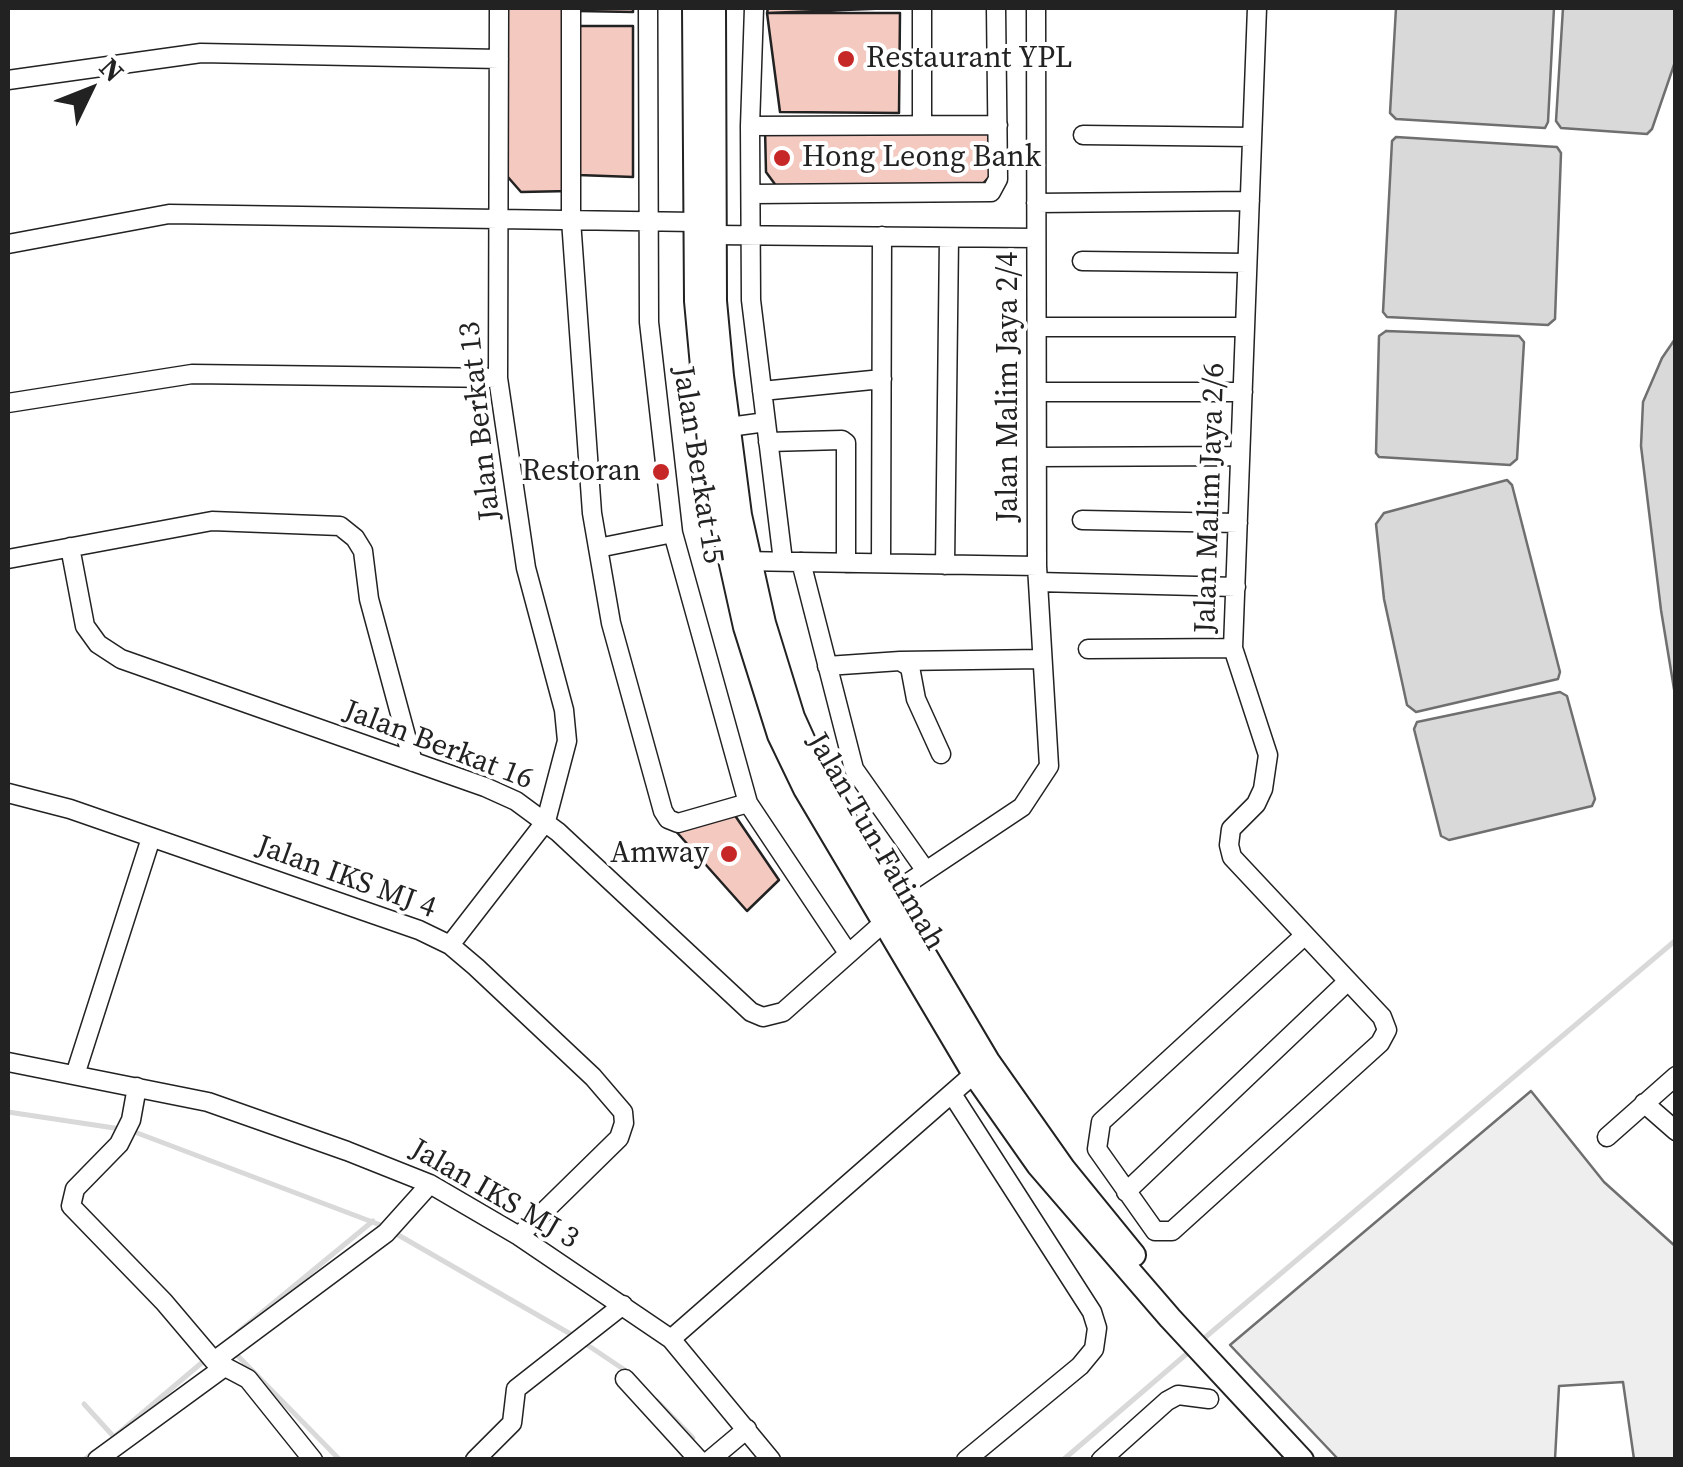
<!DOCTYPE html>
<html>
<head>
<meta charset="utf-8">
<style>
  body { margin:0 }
  #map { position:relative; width:1683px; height:1467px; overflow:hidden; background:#fff; font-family:"Source Serif 4",serif }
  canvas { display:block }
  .frame { position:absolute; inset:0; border:10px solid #222; pointer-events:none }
  .north { position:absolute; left:40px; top:40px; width:100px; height:100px; -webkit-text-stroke:8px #fff; paint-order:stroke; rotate:47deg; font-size:28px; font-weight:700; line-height:40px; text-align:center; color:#222 }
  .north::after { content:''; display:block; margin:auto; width:35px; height:45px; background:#222; clip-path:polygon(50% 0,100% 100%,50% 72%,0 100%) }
</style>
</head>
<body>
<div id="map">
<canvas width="1683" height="1467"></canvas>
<div class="frame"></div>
<div class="north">N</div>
</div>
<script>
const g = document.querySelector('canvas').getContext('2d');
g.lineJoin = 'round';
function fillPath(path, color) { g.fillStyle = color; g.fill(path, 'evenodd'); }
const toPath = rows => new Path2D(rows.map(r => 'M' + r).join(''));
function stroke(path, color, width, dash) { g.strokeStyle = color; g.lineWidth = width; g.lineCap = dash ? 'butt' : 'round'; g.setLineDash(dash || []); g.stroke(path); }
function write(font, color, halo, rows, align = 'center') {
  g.font = font + ' "Source Serif 4",serif'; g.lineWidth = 8; g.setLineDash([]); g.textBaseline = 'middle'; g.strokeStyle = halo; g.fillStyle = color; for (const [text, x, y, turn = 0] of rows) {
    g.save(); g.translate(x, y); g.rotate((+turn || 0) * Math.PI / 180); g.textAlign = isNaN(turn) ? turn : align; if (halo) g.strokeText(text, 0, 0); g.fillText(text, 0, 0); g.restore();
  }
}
const green = toPath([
  [1531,1091,1604,1182,1675,1246,1675,1459,1634,1459,1623,1382,1559,1386,1555,1459,1338,1459,1230,1345,1531,1091]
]);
fillPath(green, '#eee');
stroke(green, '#6f6f6f', 2.5);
const water = toPath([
  [1396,8,1554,8,1548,122,1545,128,1396,119,1390,113,1396,8],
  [1563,8,1675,8,1675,62,1652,129,1647,134,1561,128,1556,121,1563,8],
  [1396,137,1557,147,1561,153,1555,319,1548,325,1387,317,1383,312,1392,141,1396,137],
  [1386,331,1519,336,1524,342,1517,459,1510,465,1379,457,1376,453,1379,336,1386,331],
  [1675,339,1675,695,1661,610,1641,446,1643,402,1662,358,1675,339],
  [1507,480,1512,485,1560,672,1558,679,1416,712,1407,705,1384,599,1376,524,1384,513,1507,480],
  [1560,692,1567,696,1595,799,1592,806,1449,840,1441,836,1414,729,1417,722,1560,692]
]);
fillPath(water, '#d9d9d9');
stroke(water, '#6f6f6f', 2.5);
stroke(toPath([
  [8,1112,121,1129],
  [132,1131,383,1226],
  [393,1232,574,1336],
  [237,1333,373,1221],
  [1202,1340,1676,940],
  [583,1342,632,1375],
  [234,1352,340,1460],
  [657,1401,693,1438],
  [84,1404,114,1437],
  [114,1437,205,1360],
  [84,1460,94,1452],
  [1063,1460,1190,1351]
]), '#d9d9d9', 5);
const building = toPath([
  [506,8,569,8,570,191,521,192,507,176,506,8],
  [578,8,633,8,633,12,578,11,578,8],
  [768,8,895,8,767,13,768,8],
  [767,13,900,13,899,113,780,112,767,13],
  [578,26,633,26,633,177,578,175,578,26],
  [765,129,991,131,990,176,978,189,777,187,766,172,765,129],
  [734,814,779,880,747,911,673,828,734,814]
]);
fillPath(building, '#f3c9c0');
stroke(building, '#222', 2.5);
const minor = toPath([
  [571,8,571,220,592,513,611,623,663,811,668,819,678,823,748,803],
  [648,8,649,322,673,533,748,803,848,953],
  [754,8,750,126,751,300,783,561],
  [1257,8,1233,648,1268,755,1263,789,1256,804,1231,829,1229,845,1232,857,1382,1017,1387,1030,1380,1043,1172,1231,1155,1231,1097,1149,1101,1122,1305,935],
  [8,80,201,53,499,59],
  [922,125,922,8],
  [750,126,998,125],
  [1083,135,1252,137],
  [753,194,991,192,998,179,996,8],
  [1036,203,1250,201],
  [714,235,1036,238],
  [8,244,169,214,695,222],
  [1082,261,1247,263],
  [1037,327,1245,327],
  [762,391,882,379],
  [1037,392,1243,392],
  [8,403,192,374,498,378],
  [729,427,766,422],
  [768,442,842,440,846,443,846,563],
  [1037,457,1240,456],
  [1082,520,1238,523],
  [70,547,85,626,98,644,121,659,485,787,516,801,558,832,751,1012,763,1017,783,1012,891,916],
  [598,548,673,533],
  [8,559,212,521,340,526,355,538,363,551,369,599,413,762],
  [741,561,1037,566],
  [801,562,854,769,926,871],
  [881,563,882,236],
  [945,565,949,238],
  [1038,582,1236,587],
  [1088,649,1233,648],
  [900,661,1042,659],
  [827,666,900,661,910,667,916,699,941,754],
  [8,793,70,809,419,930,450,945,476,967,593,1077,623,1112,624,1123,619,1138,519,1236],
  [890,895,1022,807,1049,766,1037,566,1036,8],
  [450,945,546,821,567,741,564,710,526,568,498,378,499,8],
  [8,1062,208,1102,347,1151,430,1184,519,1236,671,1339,771,1460],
  [75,1075,151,838],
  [137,1087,131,1120,119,1144,75,1189,71,1206,164,1302,214,1361,248,1379,313,1460],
  [952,1094,1092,1312,1097,1328,1094,1349,1080,1366,966,1460],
  [1644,1103,1676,1131],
  [1607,1137,1676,1076],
  [1126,1192,1348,981],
  [671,1339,983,1066],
  [214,1361,386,1233,430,1184],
  [625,1379,699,1460],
  [97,1460,223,1368],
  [475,1460,512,1423,516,1389,623,1305],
  [710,1460,747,1429],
  [1101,1460,1167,1401,1178,1395,1209,1399]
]);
const major = toPath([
  [694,8,696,301,709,442,721,519,745,627,779,735,805,789,974,1074,1038,1165,1170,1318,1302,1460],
  [714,8,715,301,722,376,740,515,764,623,793,717,822,781,988,1061,1064,1169,1134,1255]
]);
stroke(minor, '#222', 21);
stroke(major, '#222', 26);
stroke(minor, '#fff', 18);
stroke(major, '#fff', 22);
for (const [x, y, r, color] of [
  [846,59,10,"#c62828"],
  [782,158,10,"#c62828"],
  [661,472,10,"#c62828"],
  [729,854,10,"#c62828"]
]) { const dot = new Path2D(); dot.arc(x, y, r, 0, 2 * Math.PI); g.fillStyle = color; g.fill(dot); stroke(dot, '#fff', 4); }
write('30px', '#222', '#fff', [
  ["Restaurant YPL",866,59],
  ["Hong Leong Bank",802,158],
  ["Restoran",641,472,"right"],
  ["Amway",709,854,"right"]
], 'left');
write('30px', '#222', '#fff', [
  ["Jalan Malim Jaya 2/4",1009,387,-90],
  ["Jalan Berkat 13",481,421,-96],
  ["Jalan Berkat 15",697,465,81],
  ["Jalan Malim Jaya 2/6",1211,498,-88],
  ["Jalan Berkat 16",438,746,21],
  ["Jalan Tun Fatimah",875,842,60],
  ["Jalan IKS MJ 4",346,878,20],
  ["Jalan IKS MJ 3",494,1195,30]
]);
</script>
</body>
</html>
